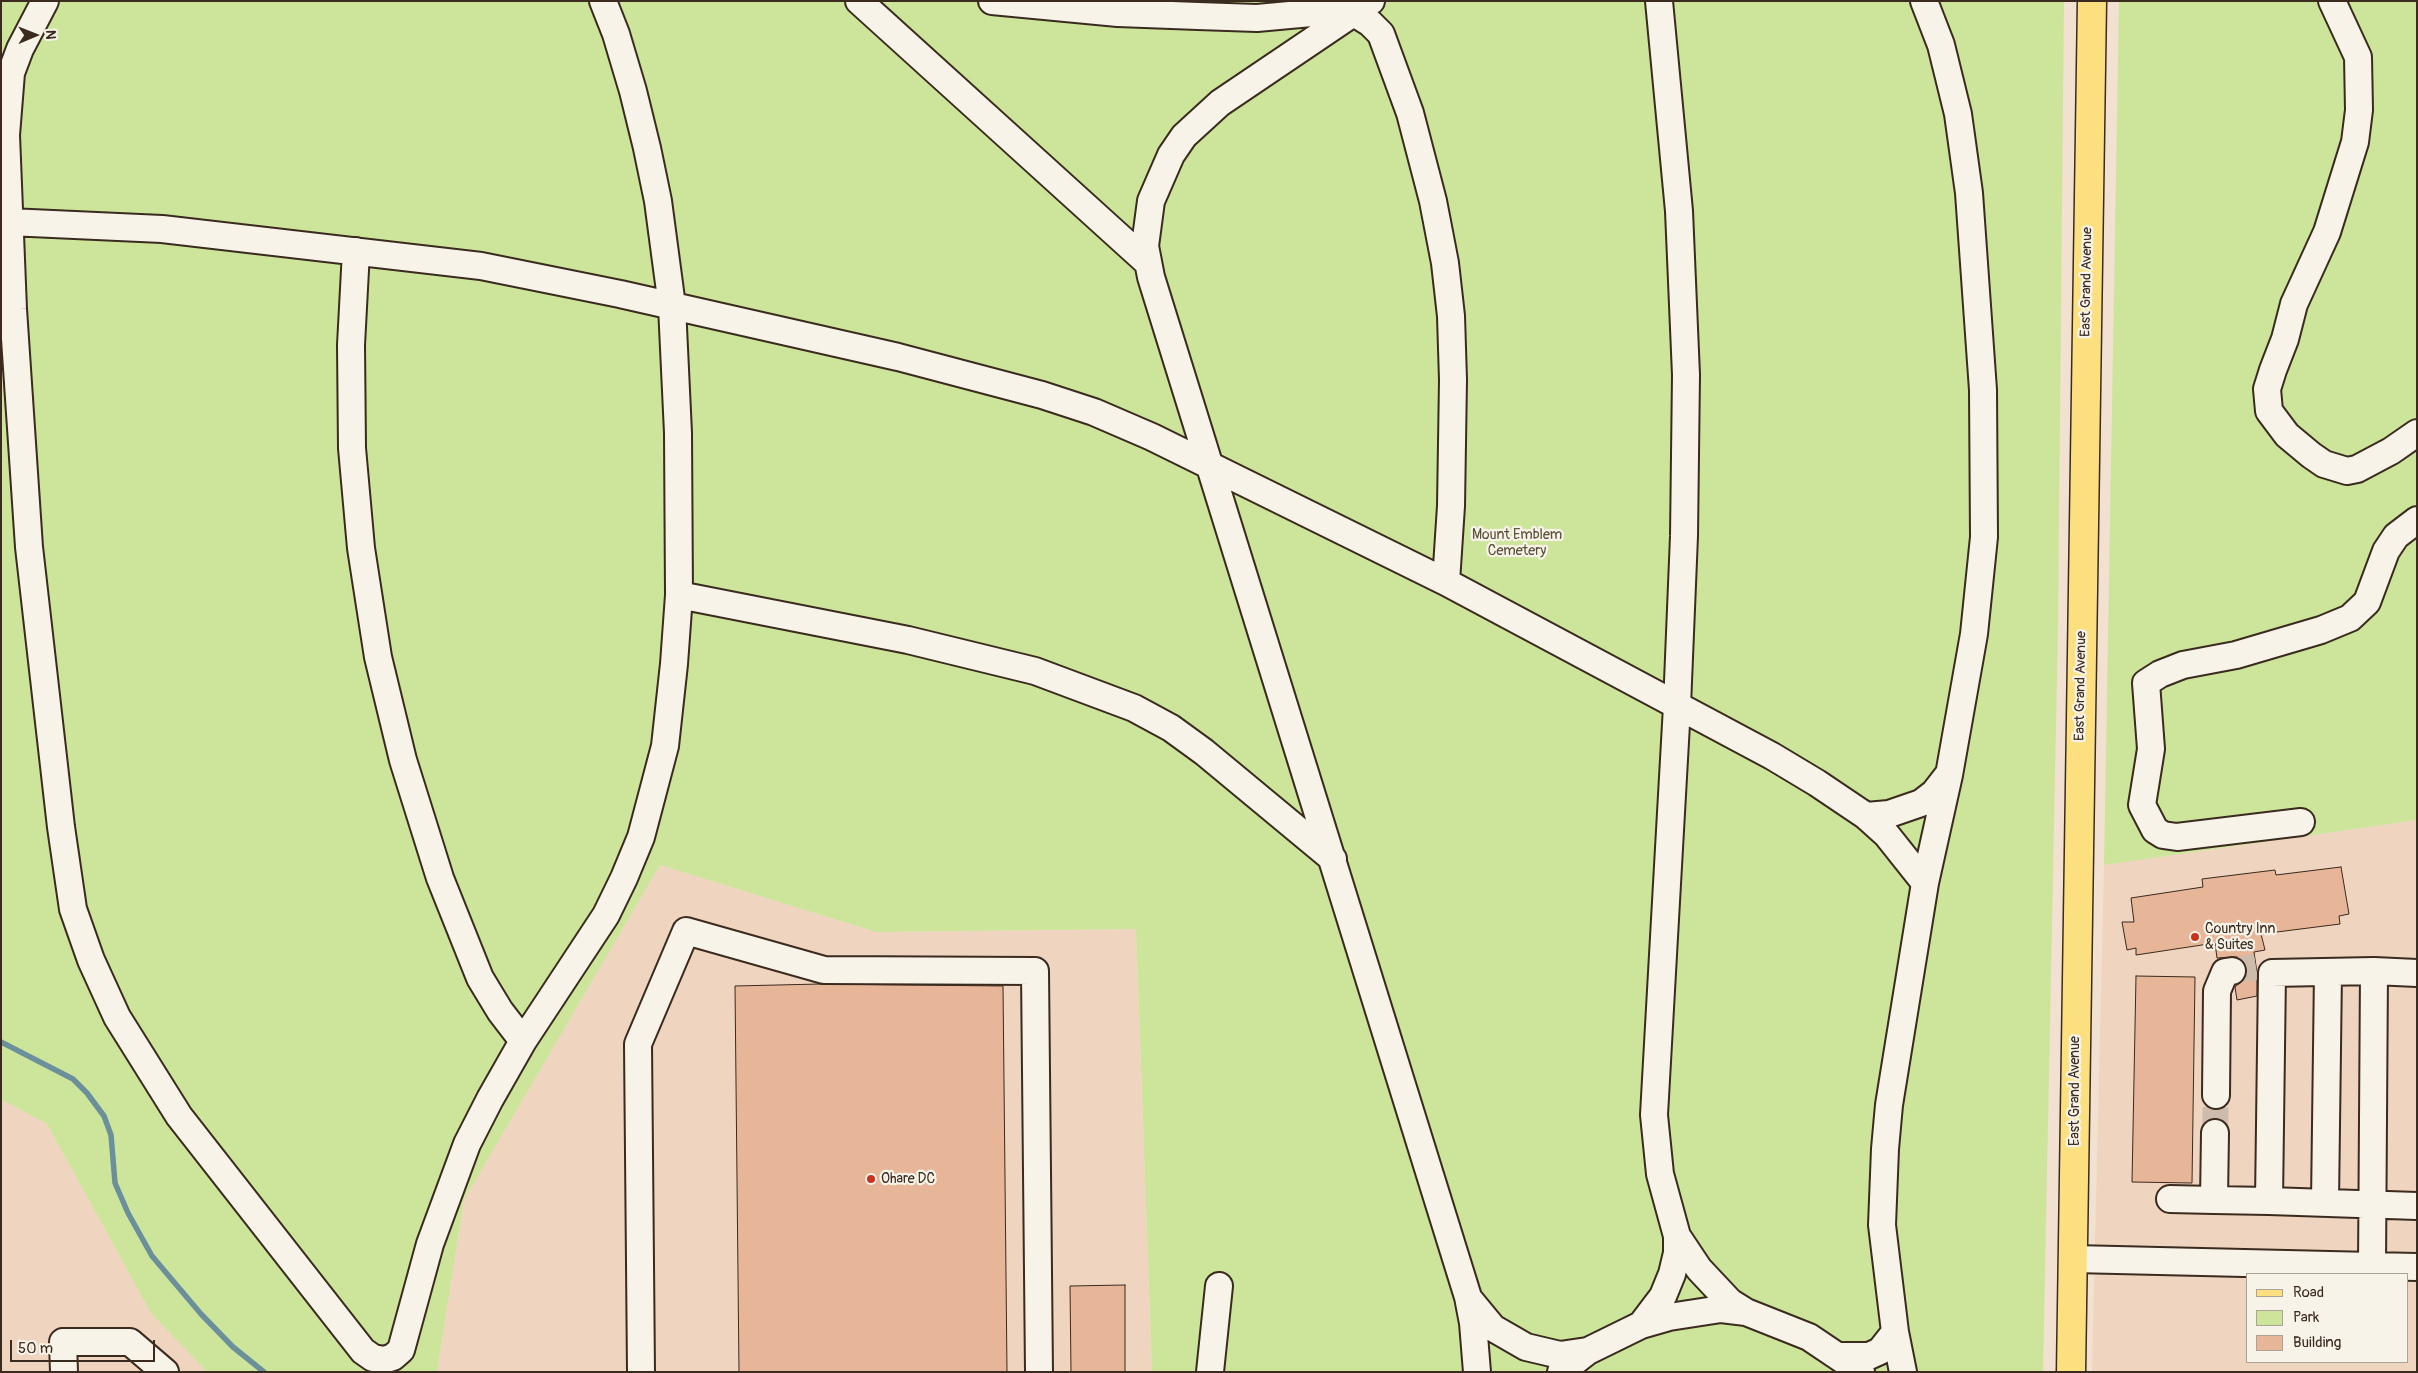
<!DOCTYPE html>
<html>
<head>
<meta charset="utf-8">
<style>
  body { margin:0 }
  #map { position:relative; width:2418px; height:1373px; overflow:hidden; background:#f2e1d0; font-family:Pangolin,sans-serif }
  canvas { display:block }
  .frame { position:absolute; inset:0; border:2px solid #3b2a1e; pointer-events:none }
  .legend { position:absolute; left:2246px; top:1273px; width:162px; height:90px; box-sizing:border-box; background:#f7f3e8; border:1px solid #aca397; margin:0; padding:6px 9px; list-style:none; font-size:15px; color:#3b2a1e }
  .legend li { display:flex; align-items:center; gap:10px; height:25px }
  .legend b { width:25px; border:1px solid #aca397 }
  .north { position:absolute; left:10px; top:10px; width:50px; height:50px; -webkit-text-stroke:4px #f7f3e8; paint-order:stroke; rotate:89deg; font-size:14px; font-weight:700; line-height:20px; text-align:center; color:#3b2a1e }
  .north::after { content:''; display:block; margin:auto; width:18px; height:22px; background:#3b2a1e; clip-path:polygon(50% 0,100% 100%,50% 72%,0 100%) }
  .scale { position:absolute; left:10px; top:1340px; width:145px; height:22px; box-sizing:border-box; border:2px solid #3b2a1e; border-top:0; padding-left:6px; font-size:15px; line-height:18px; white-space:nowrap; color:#3b2a1e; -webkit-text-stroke:4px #f7f3e8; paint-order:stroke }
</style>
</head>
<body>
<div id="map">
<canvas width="2418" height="1373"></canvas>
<div class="frame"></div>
<ul class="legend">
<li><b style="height:6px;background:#fce080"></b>Road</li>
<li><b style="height:14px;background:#cce59b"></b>Park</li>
<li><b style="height:14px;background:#e7b698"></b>Building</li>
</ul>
<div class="north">N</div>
<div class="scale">50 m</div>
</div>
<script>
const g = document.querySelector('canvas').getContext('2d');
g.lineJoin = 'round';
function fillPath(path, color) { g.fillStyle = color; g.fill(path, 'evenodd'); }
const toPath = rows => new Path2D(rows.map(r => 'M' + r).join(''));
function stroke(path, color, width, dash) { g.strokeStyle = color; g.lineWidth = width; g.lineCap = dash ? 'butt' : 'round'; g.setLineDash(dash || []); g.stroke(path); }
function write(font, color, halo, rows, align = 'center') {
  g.font = font + ' Pangolin,sans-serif'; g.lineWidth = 4.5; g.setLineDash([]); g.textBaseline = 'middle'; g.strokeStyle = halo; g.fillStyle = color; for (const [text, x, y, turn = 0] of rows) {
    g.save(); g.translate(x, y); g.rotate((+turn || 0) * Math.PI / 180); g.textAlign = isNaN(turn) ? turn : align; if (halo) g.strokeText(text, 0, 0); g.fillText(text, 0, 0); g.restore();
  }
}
fillPath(toPath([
  [2417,820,2417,1372,2092,1372,2104,865],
  [2247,1274,2407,1274,2407,1362,2247,1362],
  [660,865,876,932,1136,929,1152,1372,437,1372,464,1200],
  [1,1099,47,1124,151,1313,207,1372,1,1372]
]), '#efd4bf');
fillPath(toPath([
  [1,1,2064,1,2058,627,2043,1372,1152,1372,1136,929,876,932,660,865,464,1200,437,1372,207,1372,151,1313,47,1124,1,1099],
  [2119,1,2417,1,2417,820,2104,865]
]), '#cce59b');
stroke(toPath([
  [1,1042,73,1079,87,1093,104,1116,111,1135,115,1183,128,1213,152,1256,201,1314,233,1347,264,1372]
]), '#6c909b', 5.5);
const building = toPath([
  [2341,867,2349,914,2339,916,2340,924,2261,934,2265,950,2254,952,2257,973,2257,996,2237,1000,2235,987,2246,977,2247,968,2243,961,2237,957,2217,958,2215,943,2136,955,2136,948,2127,950,2122,922,2134,922,2131,898,2203,887,2202,879,2275,870,2276,875,2341,867],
  [2136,976,2195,977,2192,1183,2132,1182,2136,976],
  [820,984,1003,986,1007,1372,739,1372,735,986,820,984],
  [1125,1285,1125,1372,1071,1372,1070,1286,1125,1285]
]);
fillPath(building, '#e7b698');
stroke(building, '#3b2a1e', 1);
stroke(toPath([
  [2232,971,2256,967],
  [2215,1133,2216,1095]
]), '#cdbcac', 26, [26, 13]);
const minor = toPath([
  [45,1,20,49,11,73,6,135,13,309,29,547,61,827,73,909,91,960,117,1017,179,1116,363,1351,373,1358,384,1360,393,1357,401,1350,430,1244,467,1144,490,1099,523,1041,606,915,624,878,641,837,665,746,674,664,679,595,678,433,672,306,658,201,647,148,633,91,616,34,603,1],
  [859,1,1147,262],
  [992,1,1118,13,1198,16,1257,18,1322,12,1354,13,1370,23,1381,34,1410,113,1433,201,1445,263,1451,316,1453,380,1451,506,1446,582],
  [1371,1,1220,103,1184,136,1171,155,1151,201,1145,246,1151,277,1468,1297,1473,1323,1477,1372],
  [1659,1,1679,211,1686,375,1684,536,1677,706,1654,1115,1660,1174,1677,1236,1699,1269,1730,1302,1746,1312],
  [2332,1,2358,57,2359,110,2355,142,2327,232,2294,304,2285,339,2273,370,2267,389,2269,411,2287,435,2311,455,2324,464,2347,471,2357,469,2391,451,2417,433],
  [9,222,162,229,481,266,620,294,898,357,1042,395,1094,412,1152,437,1446,582,1772,756,1817,783,1866,816,1886,834,1925,883],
  [356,251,351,345,352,448,361,548,378,657,403,760,440,878,480,978,500,1011,523,1041],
  [679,595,908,640,1035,671,1134,708,1171,728,1204,752,1333,859],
  [1866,816,1889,814,1921,803,1934,793,1948,775],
  [2301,822,2177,837,2163,835,2155,830,2142,805,2151,749,2146,683,2160,674,2183,665,2236,655,2321,630,2350,618,2367,602,2386,551,2396,536,2417,520],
  [2417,973,2374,971,2272,973,2269,1201,2417,1206],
  [2216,1095,2217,991,2225,972,2232,971],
  [2215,1133,2214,1200,2269,1201],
  [2170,1199,2214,1200],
  [2325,1202,2328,972],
  [2074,1259,2372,1266,2374,971],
  [2372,1266,2417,1267],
  [1469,1299,1493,1328,1526,1347,1560,1355,1587,1351],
  [1641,1325,1663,1296,1672,1274,1677,1253,1677,1236],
  [1841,1356,1869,1356,1880,1351,1895,1332],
  [64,1372,63,1342,130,1342,165,1372],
  [641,1372,638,1044,686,931,824,970,1035,971,1039,1372],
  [1210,1372,1219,1286],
  [1561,1372,1588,1351,1641,1325,1669,1317,1721,1309,1746,1312,1809,1337,1861,1372],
  [1903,1372,1895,1332,1882,1225,1885,1149,1889,1105,1925,883,1949,775,1974,634,1984,537,1983,390,1969,193,1958,114,1941,45,1924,1]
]);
const major = toPath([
  [2071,1372,2092,1]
]);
stroke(minor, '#3b2a1e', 30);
stroke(major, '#3b2a1e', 31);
stroke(minor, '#f7f3e8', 26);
stroke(major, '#fce080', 28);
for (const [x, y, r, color] of [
  [2195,937,5,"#c8321e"],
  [871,1179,5,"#c8321e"]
]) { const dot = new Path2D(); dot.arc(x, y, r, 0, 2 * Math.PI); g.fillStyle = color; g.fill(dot); stroke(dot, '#f7f3e8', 2); }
write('14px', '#3b2a1e', '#f7f3e8', [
  ["East Grand Avenue",2087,282,-89],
  ["East Grand Avenue",2081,686,-89],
  ["East Grand Avenue",2075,1091,-90]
]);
write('14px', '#584f37', '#f7f3e8', [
  ["Mount Emblem",1517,535],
  ["Cemetery",1517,551]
]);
write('14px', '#3b2a1e', '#f7f3e8', [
  ["Country Inn",2205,929],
  ["& Suites",2205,945],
  ["Ohare DC",881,1179]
], 'left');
</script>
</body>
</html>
